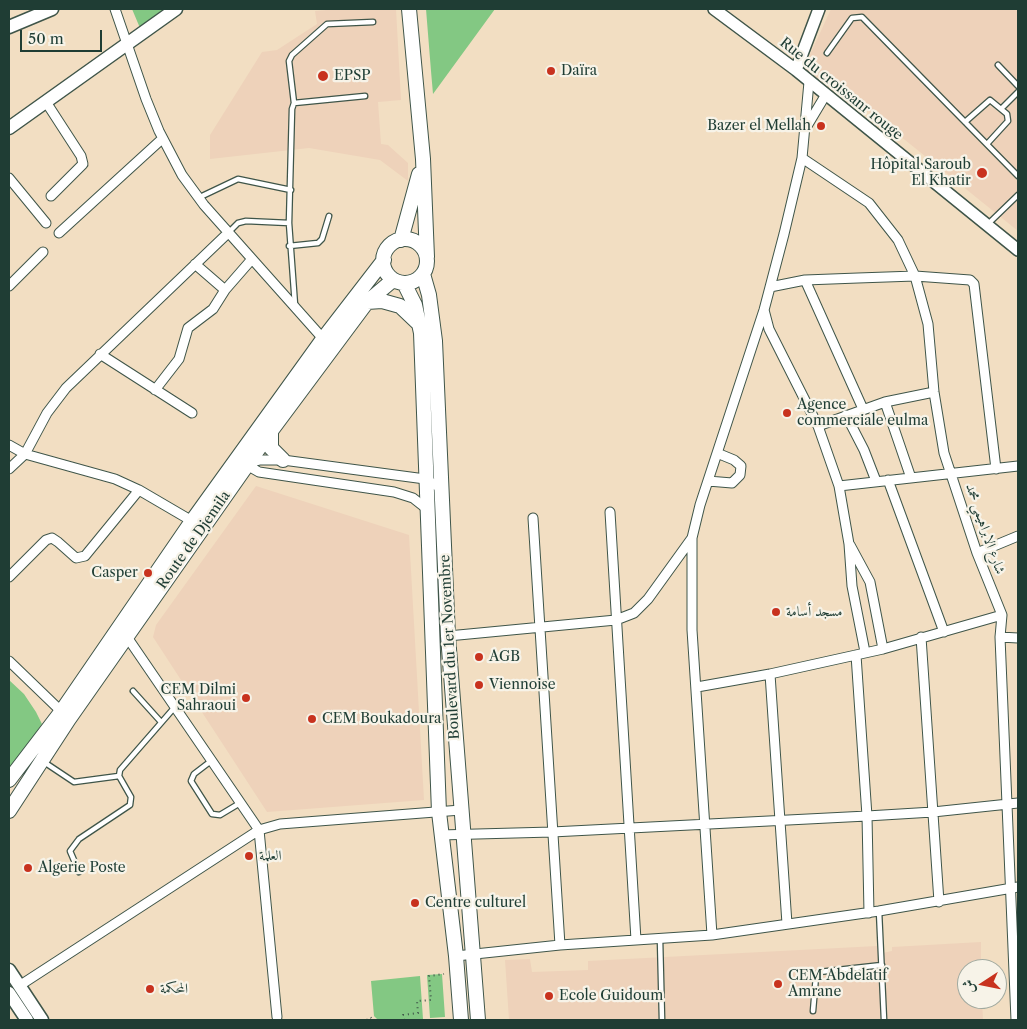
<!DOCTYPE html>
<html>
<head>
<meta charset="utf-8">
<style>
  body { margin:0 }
  #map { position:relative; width:1027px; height:1029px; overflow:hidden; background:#f2dec2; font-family:"Libre Caslon Text",Amiri,serif }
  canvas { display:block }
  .frame { position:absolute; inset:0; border:10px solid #1f3d34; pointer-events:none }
  .north { position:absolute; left:957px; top:959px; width:50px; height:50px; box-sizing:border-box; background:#f7f3e8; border:1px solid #a1aaa0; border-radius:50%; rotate:259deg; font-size:14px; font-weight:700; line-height:20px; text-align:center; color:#1f3d34 }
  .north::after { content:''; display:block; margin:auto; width:18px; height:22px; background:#c8321e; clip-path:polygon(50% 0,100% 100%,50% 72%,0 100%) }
  .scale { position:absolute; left:20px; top:30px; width:82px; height:22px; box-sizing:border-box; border:2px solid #1f3d34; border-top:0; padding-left:6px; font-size:15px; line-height:18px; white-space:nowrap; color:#1f3d34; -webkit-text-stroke:4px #f7f3e8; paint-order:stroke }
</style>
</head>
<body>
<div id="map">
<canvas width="1027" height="1029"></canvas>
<div class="frame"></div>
<div class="north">ش</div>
<div class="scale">50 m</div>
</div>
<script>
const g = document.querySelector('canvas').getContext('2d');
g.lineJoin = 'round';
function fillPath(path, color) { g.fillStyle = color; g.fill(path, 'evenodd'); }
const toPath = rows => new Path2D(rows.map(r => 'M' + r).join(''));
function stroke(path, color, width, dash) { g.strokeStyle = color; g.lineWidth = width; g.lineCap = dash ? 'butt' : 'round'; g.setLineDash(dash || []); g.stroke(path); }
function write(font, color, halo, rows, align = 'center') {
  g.font = font + ' "Libre Caslon Text",Amiri,serif'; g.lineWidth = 4.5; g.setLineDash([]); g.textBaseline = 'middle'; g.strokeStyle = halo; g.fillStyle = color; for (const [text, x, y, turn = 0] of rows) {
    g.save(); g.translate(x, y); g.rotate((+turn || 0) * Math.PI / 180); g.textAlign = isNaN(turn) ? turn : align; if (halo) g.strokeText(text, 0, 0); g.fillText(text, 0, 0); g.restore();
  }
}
fillPath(toPath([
  [338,9,396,9,401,100,378,102,381,144,388,145,408,163,408,181,380,160,309,148,210,159,210,135,262,52,277,50,317,24,315,11],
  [831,9,1018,9,1018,231,874,115,803,70],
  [256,486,409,535,424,800,267,812,153,637,156,625],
  [981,942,981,969,967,969,967,999,982,999,983,1020,509,1020,505,960,530,959,532,972,588,970,588,961,877,946,878,954,892,951,892,947]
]), '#eed2ba');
fillPath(toPath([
  [132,9,166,9,140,28],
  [426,9,495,9,433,94,431,71],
  [9,680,24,694,36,712,42,724,9,772],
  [442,974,445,1017,430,1018,427,975],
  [420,976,423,1019,378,1020,374,1016,371,981]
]), '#83c883');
const service = toPath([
  [827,53,852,18,862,17,1018,176],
  [998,65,1018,86],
  [294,103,289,61,292,55,327,24,373,22],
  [1001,109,1018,92],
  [965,122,990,100,1007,114,1008,121,987,144],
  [198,198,238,179,291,190],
  [289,223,292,109,294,103,365,96],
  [988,224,1018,195],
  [228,233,238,223,246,221,289,223,295,305],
  [289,246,318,243,322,239,329,216],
  [133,691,161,722],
  [211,761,194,774,191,781,212,814,220,815,240,803],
  [44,762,74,782,119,776],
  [79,872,70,851,79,839,130,805,131,797,119,776,120,770,174,708],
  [879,911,884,1020],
  [660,939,662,1020],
  [813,1011,816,976,819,972,882,965]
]);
const minor = toPath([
  [115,9,146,99,159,131,182,175,204,205,326,342],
  [46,102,81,156,83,164,51,196],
  [807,126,825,96],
  [802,158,869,203,898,240,915,276,928,324,934,392,944,453,977,553,1002,615,1000,637,1016,1020],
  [9,178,46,223],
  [59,233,162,139],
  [195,264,225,290],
  [805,280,863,409],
  [9,286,43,252],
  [770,287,805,280,858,278,915,276,970,280,974,284,996,469],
  [764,310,769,329,818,426,839,486,849,544,852,586,865,652],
  [100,354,192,413],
  [155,390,179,359,188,328,213,309,225,290,252,259],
  [885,402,911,478],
  [846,415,864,450,876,481],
  [818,426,885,402,934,392],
  [9,445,25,454,115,479,139,490],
  [246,460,252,468,259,472,394,492,413,498,427,509],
  [249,463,260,460,283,460,425,479,441,488],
  [9,469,25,454,47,413,66,388,228,233],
  [888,480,944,632],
  [708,481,732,483,740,475,741,466,734,460,717,453],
  [839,486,1018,466],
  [610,512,636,940],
  [533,518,560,945],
  [692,538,692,630,712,935],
  [850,545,870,582,883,649],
  [977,553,1018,536],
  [9,577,46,540,52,538,58,542,76,558,85,556,139,490,192,521],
  [125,634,259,830,280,824,461,810],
  [448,636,616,620,634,613,648,599,692,538,700,505,764,310,784,234,802,158,809,82],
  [921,637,939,902],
  [1000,637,1018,638],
  [856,655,867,816,869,913],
  [9,661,65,715],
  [770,674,787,924],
  [697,687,770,674,883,649,1002,615],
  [440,835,552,832,867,816,933,812,1018,803],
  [456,956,560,945,712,935,879,911,1018,887],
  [19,986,259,830,277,1017]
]);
const tertiary = toPath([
  [714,9,796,70,1018,250],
  [796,70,819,9]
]);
const secondary = toPath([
  [9,27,52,9],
  [9,128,176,9],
  [9,970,42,1020],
  [9,993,27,1020]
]);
const primary = toPath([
  [409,9,423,159,427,257],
  '383 261a22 22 0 1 1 44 0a22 22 0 1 1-44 0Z',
  [401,240,419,174],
  [423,274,429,295,435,341,448,636,478,1020],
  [404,283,415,305,421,333,439,812,456,956,461,1020],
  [367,302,382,301,400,306,420,325],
  [271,431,271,448,283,460],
  [9,780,61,712,192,521,323,339,384,260],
  [9,811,69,719,271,431,367,302,393,280]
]);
stroke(service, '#3f5549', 7);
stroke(minor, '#3f5549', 11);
stroke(tertiary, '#3f5549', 14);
stroke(secondary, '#3f5549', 15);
stroke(primary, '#3f5549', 16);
stroke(toPath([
  [367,1020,370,1017,374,1020],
  [404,1020,403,1015,418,1013,417,1001,431,1000,429,976,444,974]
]), '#3f5549', 2, [1, 4]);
stroke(service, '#fff', 4.5);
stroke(minor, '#fff', 9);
stroke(tertiary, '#fff', 11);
stroke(secondary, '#fff', 12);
stroke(primary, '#fff', 14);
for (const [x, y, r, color] of [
  [551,71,5,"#c8321e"],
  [323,76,6,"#c8321e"],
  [821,126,5,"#c8321e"],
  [982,173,6,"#c8321e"],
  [787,413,5,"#c8321e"],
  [148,573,5,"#c8321e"],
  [776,612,5,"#c8321e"],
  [479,657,5,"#c8321e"],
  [479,685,5,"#c8321e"],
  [246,698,5,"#c8321e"],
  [312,719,5,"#c8321e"],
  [249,856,5,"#c8321e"],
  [28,868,5,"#c8321e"],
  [415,903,5,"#c8321e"],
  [778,984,5,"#c8321e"],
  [150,989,5,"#c8321e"],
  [549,996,5,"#c8321e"]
]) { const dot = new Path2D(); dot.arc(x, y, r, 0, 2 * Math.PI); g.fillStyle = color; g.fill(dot); stroke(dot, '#f7f3e8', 2); }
write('14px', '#1f3d34', '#f7f3e8', [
  ["Daïra",561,71],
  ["EPSP",334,76],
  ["Bazer el Mellah",811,126,"right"],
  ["Hôpital Saroub",971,165,"right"],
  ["El Khatir",971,181,"right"],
  ["Agence",797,405],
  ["commerciale eulma",797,421],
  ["Casper",138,573,"right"],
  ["مسجد أسامة",786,612],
  ["AGB",489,657],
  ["Viennoise",489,685],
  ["CEM Dilmi",236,690,"right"],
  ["Sahraoui",236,706,"right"],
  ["CEM Boukadoura",322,719],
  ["العلمة",259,856],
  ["Algerie Poste",38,868],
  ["Centre culturel",425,903],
  ["CEM Abdelatif",788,976],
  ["Amrane",788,992],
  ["المحكمة",160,989],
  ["Ecole Guidoum",559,996]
], 'left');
write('14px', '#1f3d34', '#f7f3e8', [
  ["Rue du croissanr rouge",841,89,39],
  ["شارع الابراهيمي محمد",985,529,71],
  ["Route de Djemila",194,540,-55],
  ["Boulevard du 1er Novembre",450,647,-93]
]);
</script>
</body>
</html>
